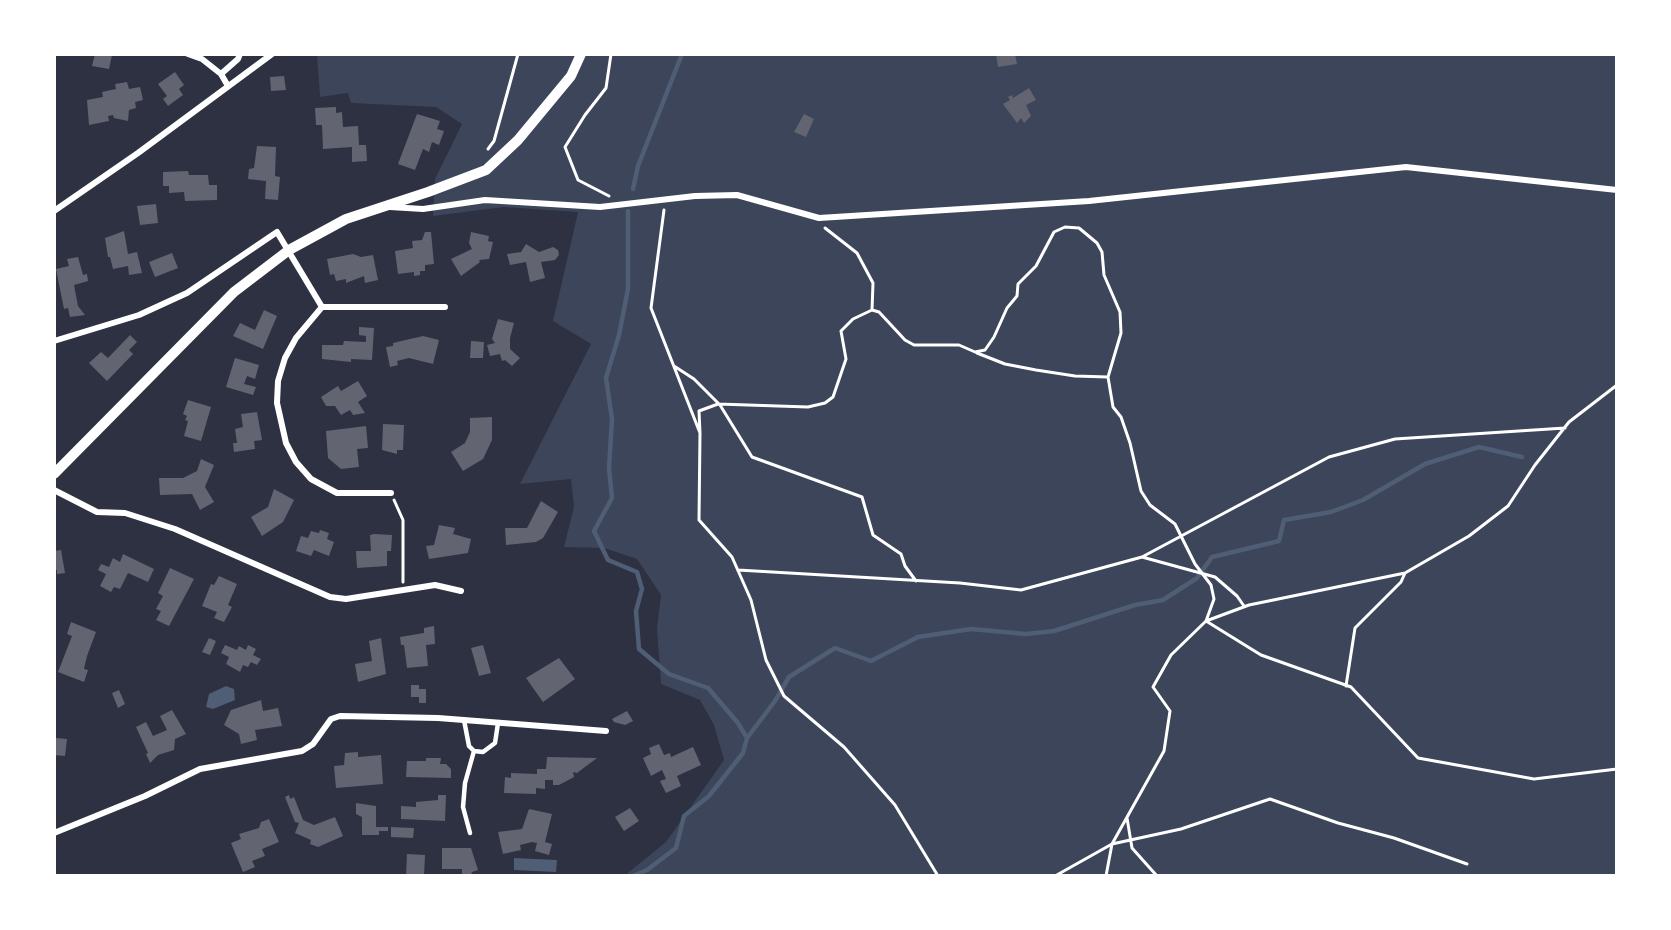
<!DOCTYPE html>
<html>
<head>
<meta charset="utf-8">
<style>
  body { margin:0 }
  #map { position:relative; width:1671px; height:930px; overflow:hidden; background:#2d3142; font-family:"Nunito Sans",sans-serif }
  canvas { display:block }
  .frame { position:absolute; inset:0; border:56px solid #fff; pointer-events:none }
</style>
</head>
<body>
<div id="map">
<canvas width="1671" height="930"></canvas>
<div class="frame"></div>
</div>
<script>
const g = document.querySelector('canvas').getContext('2d');
g.lineJoin = 'round';
function fillPath(path, color) { g.fillStyle = color; g.fill(path, 'evenodd'); }
const toPath = rows => new Path2D(rows.map(r => 'M' + r).join(''));
function stroke(path, color, width, dash) { g.strokeStyle = color; g.lineWidth = width; g.lineCap = dash ? 'butt' : 'round'; g.setLineDash(dash || []); g.stroke(path); }
fillPath(toPath([
  [317,54,1617,54,1617,876,624,876,666,842,724,760,714,725,700,700,661,684,657,628,661,595,637,559,604,548,564,547,574,507,571,479,520,484,591,344,553,321,578,212,504,207,433,216,435,179,462,124,436,107,351,103,348,93,320,97]
]), '#3c4559');
fillPath(toPath([
  [226,686,234,689,235,700,213,709,206,707,209,694],
  [514,858,557,860,556,872,514,870]
]), '#4f5d75');
stroke(toPath([
  [633,189,638,166,682,54],
  [628,211,628,289,619,335,606,378,612,419,609,468,612,498,594,531,608,560,637,572,642,589,636,611,639,649,669,674,708,688,738,723,747,738,743,753,709,796,684,816,676,848,647,870,633,876],
  [747,738,775,701,789,677,835,648,871,661,918,637,971,629,1026,634,1054,631,1135,605,1163,600,1197,578,1212,557,1279,541,1284,520,1331,512,1363,500,1425,464,1479,447,1522,457]
]), '#4f5d75', 4.5);
fillPath(toPath([
  [95,54,112,55,109,69,92,66],
  [996,54,1015,54,1017,64,998,67],
  [175,72,184,85,179,89,183,95,168,106,163,99,167,96,158,84],
  [284,76,286,90,271,91,270,77],
  [127,82,129,89,140,87,143,100,135,102,136,108,129,110,128,121,114,118,113,115,108,116,109,121,89,125,87,100,103,97,102,92,116,89,115,84],
  [1029,88,1036,100,1026,105,1031,116,1024,123,1021,118,1017,123,1003,104,1010,100,1008,97,1012,95,1013,98],
  [336,107,336,113,342,112,343,127,358,126,359,145,366,145,367,161,352,162,352,147,323,149,322,125,316,125,315,108],
  [417,114,440,121,437,129,444,131,439,145,432,142,429,152,423,149,415,170,398,164],
  [804,114,814,119,806,137,794,132],
  [257,146,276,147,275,176,280,177,278,200,265,199,266,181,248,179,249,169,254,168],
  [188,171,189,175,208,175,209,185,217,185,217,200,185,201,184,192,169,193,169,186,163,186,163,172],
  [156,204,158,223,140,225,137,206],
  [124,231,128,254,137,252,142,273,129,275,128,266,113,269,110,257,108,257,105,238],
  [425,232,431,232,434,264,425,265,425,271,420,271,420,275,414,276,414,272,398,274,395,251,413,248,412,241,422,240],
  [471,232,489,236,488,241,493,242,489,259,479,260,480,262,461,276,451,259,472,249,469,243],
  [526,244,539,252,553,247,558,250,559,255,555,260,541,262,545,278,530,282,526,262,510,265,507,254,521,252],
  [172,253,178,268,155,277,149,262],
  [353,254,361,257,373,255,378,280,365,283,364,276,346,283,346,279,336,281,334,274,330,275,327,259],
  [78,257,83,275,87,274,88,281,74,285,78,306,85,315,70,317,68,308,64,309,56,269,69,266,67,259],
  [264,310,277,316,263,349,233,336,240,323,255,330],
  [498,319,514,323,510,338,510,349,520,358,512,366,505,360,502,361,500,354,490,356,487,345,495,343,492,339],
  [359,327,374,328,372,360,351,359,351,362,322,359,322,345,343,345,344,341,366,342,366,336,359,335],
  [130,335,137,342,129,350,133,354,107,381,89,363,101,352,108,358],
  [423,336,439,340,433,364,409,358,397,361,398,365,390,367,386,347,393,346,393,343],
  [471,341,484,342,483,358,470,358],
  [235,358,259,365,255,379,247,376,244,384,256,387,253,395,226,387],
  [358,381,367,396,358,402,365,413,353,415,350,410,341,415,335,406,326,406,321,397,338,386,341,391],
  [188,400,211,407,201,441,184,436,188,421,185,420,187,416,183,414],
  [257,412,262,440,254,441,255,449,234,452,233,443,237,443,235,429,243,427,241,414],
  [492,417,492,440,483,459,463,471,451,452,465,443,470,432,470,418],
  [383,424,404,425,403,450,397,450,397,454,382,450],
  [366,426,368,448,357,449,359,467,341,469,328,458,326,431],
  [201,459,214,465,205,487,214,502,200,510,192,494,160,495,159,478,183,478,197,471],
  [274,489,294,500,283,522,262,536,251,517,268,507],
  [541,501,558,512,543,538,536,542,506,545,505,528,527,528],
  [439,525,455,528,453,534,471,539,468,553,429,559,426,546,434,545],
  [320,530,329,533,327,539,334,542,329,556,314,550,311,556,296,551,301,536,308,538,311,531,319,533],
  [374,534,392,535,391,551,387,551,387,566,357,568,356,551,371,551,370,535],
  [61,550,65,573,57,574,57,570,54,570,54,551],
  [123,554,154,569,148,582,128,573,120,589,114,587,111,592,100,586,106,574,98,570,101,564,109,567,113,558,120,562],
  [170,568,194,579,169,626,156,620,161,611,156,609,163,596,158,593],
  [219,576,237,584,228,605,232,607,224,622,214,618,217,612,202,606,211,584,214,585],
  [71,622,96,632,87,656,84,669,88,670,84,682,58,672,72,636,67,634],
  [434,626,435,644,426,645,428,666,407,668,404,645,401,645,400,637,424,633,424,628],
  [209,638,216,641,210,655,202,652],
  [381,638,386,674,358,682,355,664,372,661,369,641],
  [225,645,237,650,239,646,246,650,248,645,256,649,253,655,261,659,257,665,251,662,248,667,243,665,240,672,226,664,229,657,221,653],
  [483,645,491,673,479,676,471,648],
  [559,658,575,679,543,702,526,678],
  [411,685,419,685,419,689,426,689,426,703,419,703,419,697,411,697],
  [119,690,125,704,118,708,112,693],
  [261,700,263,711,278,708,282,726,255,730,257,740,241,744,239,734,224,725,231,710],
  [172,710,186,734,175,739,174,750,158,755,150,763,146,754,148,753,136,727,146,722,153,736,167,730,160,716],
  [627,711,633,721,625,725,614,722,612,719],
  [56,738,67,739,65,756,54,755],
  [659,744,664,755,670,753,671,757,693,747,701,765,677,776,681,786,666,793,660,781,666,779,662,770,651,776,643,758,651,754,649,748],
  [358,752,358,757,381,755,383,784,336,788,334,766,344,765,345,753],
  [547,757,597,758,577,773,573,772,574,777,559,785,553,785,553,780,545,780,545,789,536,788,536,794,504,793,505,777,511,778,511,773,537,774,537,769,546,769],
  [426,758,441,758,440,764,446,764,451,769,451,778,406,777,407,761,426,761],
  [289,795,290,799,294,797,303,820,314,825,335,817,343,836,318,847,310,844,311,840,295,833,299,823,295,822,285,797],
  [438,795,446,795,445,821,401,819,401,806,416,807,416,802,438,800],
  [356,803,376,806,376,827,388,827,388,831,379,831,379,835,362,835,362,817,356,814],
  [630,808,639,821,624,831,615,817],
  [529,809,552,814,545,842,552,844,549,855,535,851,537,843,532,842,520,845,521,850,503,854,498,832,522,829],
  [269,819,279,842,262,849,265,856,252,861,255,867,243,872,231,843,241,839,239,834,259,828,261,822],
  [391,827,414,828,413,838,391,837],
  [442,848,471,848,478,870,472,872,471,875,462,875,462,869,442,869],
  [407,854,425,855,424,876,406,876]
]), '#626471');
stroke(toPath([
  [488,149,494,141,518,54],
  [609,196,578,180,565,147,585,115,606,88,611,54],
  [664,210,651,308,700,433,699,520,732,557,751,600,766,660,784,696,844,747,895,805,938,876],
  [825,228,857,253,873,283,872,310],
  [977,353,1005,364,1036,370,1075,376,1108,377],
  [674,366,694,379,720,405,752,457,862,497,873,535,901,554,905,566,916,581],
  [700,433,699,411,718,404,808,407,825,403,833,397,846,359,841,331,853,319,872,310,879,312,905,340,914,345,959,345,975,352,985,350,994,337,1007,308,1017,296,1018,284,1036,266,1054,232,1065,227,1079,228,1097,243,1102,252,1104,275,1120,312,1121,333,1108,377,1113,407,1121,417,1130,443,1141,491,1150,505,1175,524,1195,564,1211,585,1214,599,1206,621,1261,655,1351,687,1418,758,1534,779,1617,769],
  [394,500,403,520,403,582],
  [1142,557,1215,577,1237,596,1244,606],
  [738,570,960,583,1021,590,1142,557,1329,457,1395,439,1565,428],
  [1346,686,1355,628,1401,582,1405,573],
  [1127,818,1132,848,1157,876],
  [1055,876,1112,844,1181,829,1270,799,1338,823,1394,838,1467,864],
  [1106,876,1112,844,1164,751,1170,711,1153,687,1171,655,1206,621,1249,605,1405,573,1469,536,1508,506,1535,465,1569,422,1617,385]
]), '#fff', 3);
stroke(toPath([
  [464,720,469,746,474,751,483,752,495,743,498,723],
  [470,833,463,807,465,783,474,751]
]), '#fff', 4.5);
stroke(toPath([
  [188,54,202,59,221,74,228,86],
  [221,74,238,59,240,54],
  [390,207,423,209,485,200,600,207,695,196,737,195,819,218,1089,201,1406,167,1617,190],
  [54,211,138,153,272,54],
  [322,307,445,307],
  [54,341,139,315,187,293,277,232,322,307,296,338,285,358,278,381,277,403,286,443,296,462,311,479,337,493,391,493],
  [54,490,97,512,125,513,175,529,330,597,346,599,435,585,461,591],
  [54,833,145,796,200,769,302,751,313,744,331,719,340,716,438,718,606,731]
]), '#fff', 6);
stroke(toPath([
  [54,474,234,292,289,250,346,219,428,192,486,170,518,140,571,76,581,54]
]), '#fff', 10);
</script>
</body>
</html>
